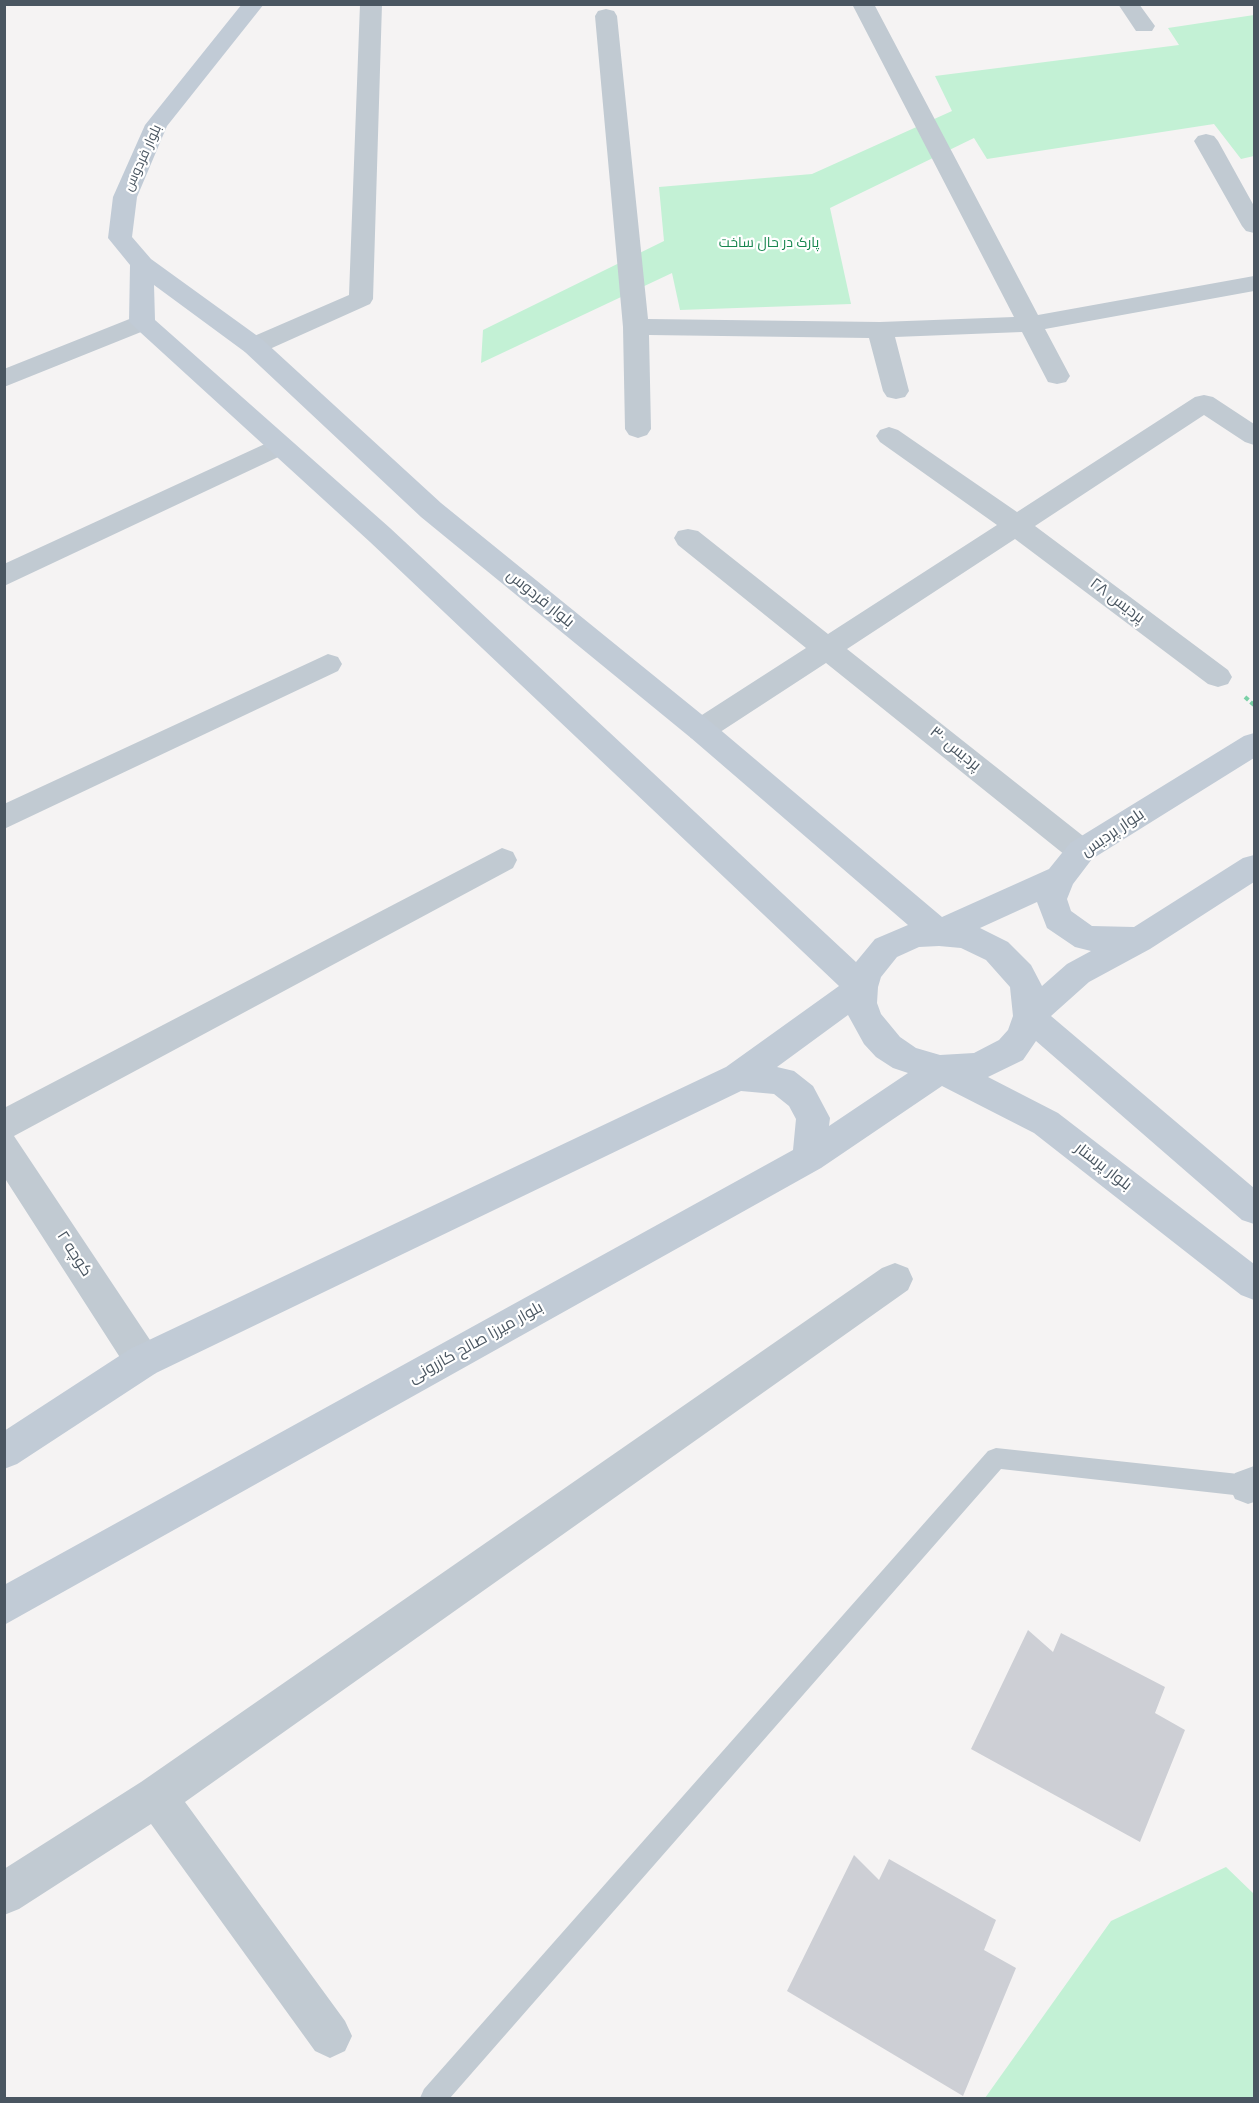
<!DOCTYPE html>
<html>
<head>
<meta charset="utf-8">
<style>
  body { margin:0 }
  #map { position:relative; width:1259px; height:2103px; overflow:hidden; background:#f5f3f3; font-family:"DM Sans",sans-serif }
  canvas { display:block }
  .frame { position:absolute; inset:0; border:6px solid #4a5661; pointer-events:none }
</style>
</head>
<body>
<div id="map">
<canvas width="1259" height="2103"></canvas>
<div class="frame"></div>
</div>
<script>
const g = document.querySelector('canvas').getContext('2d');
g.lineJoin = 'round';
function fillPath(path, color) { g.fillStyle = color; g.fill(path, 'evenodd'); }
const toPath = rows => new Path2D(rows.map(r => 'M' + r).join(''));
function stroke(path, color, width, dash) { g.strokeStyle = color; g.lineWidth = width; g.lineCap = dash ? 'butt' : 'round'; g.setLineDash(dash || []); g.stroke(path); }
function write(font, color, halo, rows, align = 'center') {
  g.font = font + ' "DM Sans",Cairo,sans-serif'; g.lineWidth = 4.5; g.setLineDash([]); g.textBaseline = 'middle'; g.strokeStyle = halo; g.fillStyle = color; for (const [text, x, y, turn = 0] of rows) {
    g.save(); g.translate(x, y); g.rotate((+turn || 0) * Math.PI / 180); g.textAlign = isNaN(turn) ? turn : align; if (halo) g.strokeText(text, 0, 0); g.fillText(text, 0, 0); g.restore();
  }
}
fillPath(toPath([
  [1254,15,1254,156,1241,159,1214,124,987,159,974,138,830,208,851,304,680,310,672,273,481,363,483,330,664,241,659,187,812,174,952,111,935,76,1179,45,1168,28],
  [1226,1867,1254,1894,1254,2098,985,2098,1111,1921]
]), '#c3f1d5');
fillPath(toPath([
  [1028,1630,1053,1652,1061,1633,1165,1687,1155,1713,1185,1730,1140,1842,971,1749],
  [854,1855,879,1880,889,1859,996,1920,984,1950,1016,1968,963,2096,787,1991]
]), '#cdcfd5');
stroke(toPath([
  [1245,697,1254,705]
]), '#7ad0a6', 4, [4.5, 3]);
fillPath(toPath([
  [996,1448,1248,1475,1254,1478,1254,1502,1243,1496,1001,1469,450,2098,420,2098,424,2089,988,1451,996,1448]
]), '#c1cad2');
fillPath(toPath([
  [360,4,382,4,373,299,370,304,263,352,254,354,245,352,241,346,245,340,349,295,360,4],
  [852,4,874,4,1038,315,1254,276,1254,291,1045,329,1070,376,1066,382,1057,384,1048,382,1022,332,895,337,909,391,905,397,896,399,887,397,883,391,869,338,649,335,651,429,647,435,638,438,629,435,625,429,623,327,595,16,598,11,606,9,614,11,617,16,648,319,880,322,1014,317,852,4],
  [1118,4,1139,4,1155,26,1152,31,1136,31,1118,4],
  [1206,134,1214,136,1218,141,1254,206,1254,233,1246,231,1242,226,1194,141,1198,136,1206,134],
  [142,314,151,316,155,322,151,328,4,387,4,369,142,314],
  [1204,395,1213,397,1254,424,1254,445,1245,442,1204,415,1035,526,1228,670,1232,677,1228,684,1218,687,1208,684,1015,539,847,649,1092,843,1096,851,1092,859,1081,863,1070,859,826,663,711,738,701,741,691,738,686,730,691,722,806,648,678,545,674,538,678,531,688,529,698,531,828,634,997,525,880,442,876,436,880,430,889,427,898,430,1017,512,1195,397,1204,395],
  [280,437,289,440,293,446,289,452,4,586,4,564,280,437],
  [328,654,338,657,342,664,338,671,4,829,4,804,328,654],
  [502,848,513,852,517,860,513,868,14,1136,156,1349,161,1361,156,1373,143,1378,130,1373,4,1177,4,1108,502,848],
  [895,1263,908,1268,913,1279,908,1290,185,1802,345,2021,352,2036,345,2051,330,2058,315,2051,151,1824,19,1909,4,1915,4,1869,141,1782,882,1268,895,1263],
  [1254,1466,1254,1502,1248,1504,1235,1499,1229,1486,1235,1473,1254,1466]
]), '#c1cad2');
fillPath(toPath([
  [242,4,264,4,167,126,137,197,132,237,151,259,263,340,441,503,711,722,942,917,1049,869,1070,843,1244,736,1254,733,1254,758,1092,859,1073,884,1067,899,1071,911,1092,926,1134,927,1243,858,1254,855,1254,882,1150,949,1089,982,1051,1016,1254,1188,1254,1224,1242,1220,1036,1041,1023,1060,988,1077,1058,1113,1254,1264,1254,1300,1241,1295,1034,1133,942,1086,821,1168,4,1625,4,1585,793,1150,796,1119,789,1106,774,1094,741,1091,156,1373,17,1464,4,1469,4,1431,130,1349,726,1067,839,986,370,542,129,322,130,265,108,238,113,197,145,125,242,4],
  [154,285,245,352,421,517,691,738,908,925,875,939,856,962,390,528,155,320,154,285],
  [1037,902,1047,928,1075,947,1091,951,1067,964,1042,986,1031,965,1008,942,980,928,1037,902],
  [939,946,961,948,986,960,1010,987,1013,1016,1008,1030,999,1040,974,1053,940,1055,916,1048,900,1037,881,1014,877,1003,878,987,881,977,897,957,919,947,939,946],
  [848,1015,864,1044,876,1057,893,1068,908,1073,829,1126,830,1118,813,1086,794,1071,777,1067,848,1015]
]), '#c1cbd6');
write('14px', '#4a5661', '#fff', [
  ["بلوار فردوس",143,158,-65]
]);
write('14px', '#17864f', '#fff', [
  ["پارک در حال ساخت",769,243]
]);
write('16px', '#4a5661', '#fff', [
  ["بلوار فردوس",540,599,39],
  ["پردیس ۲۸",1117,601,37],
  ["پردیس ۳۰",955,749,39],
  ["بلوار پردیس",1113,833,-34],
  ["بلوار پرستار",1103,1167,38],
  ["کوچه ۲",74,1254,57],
  ["بلوار میرزا صالح کازرونی",476,1343,-29]
]);
</script>
</body>
</html>
